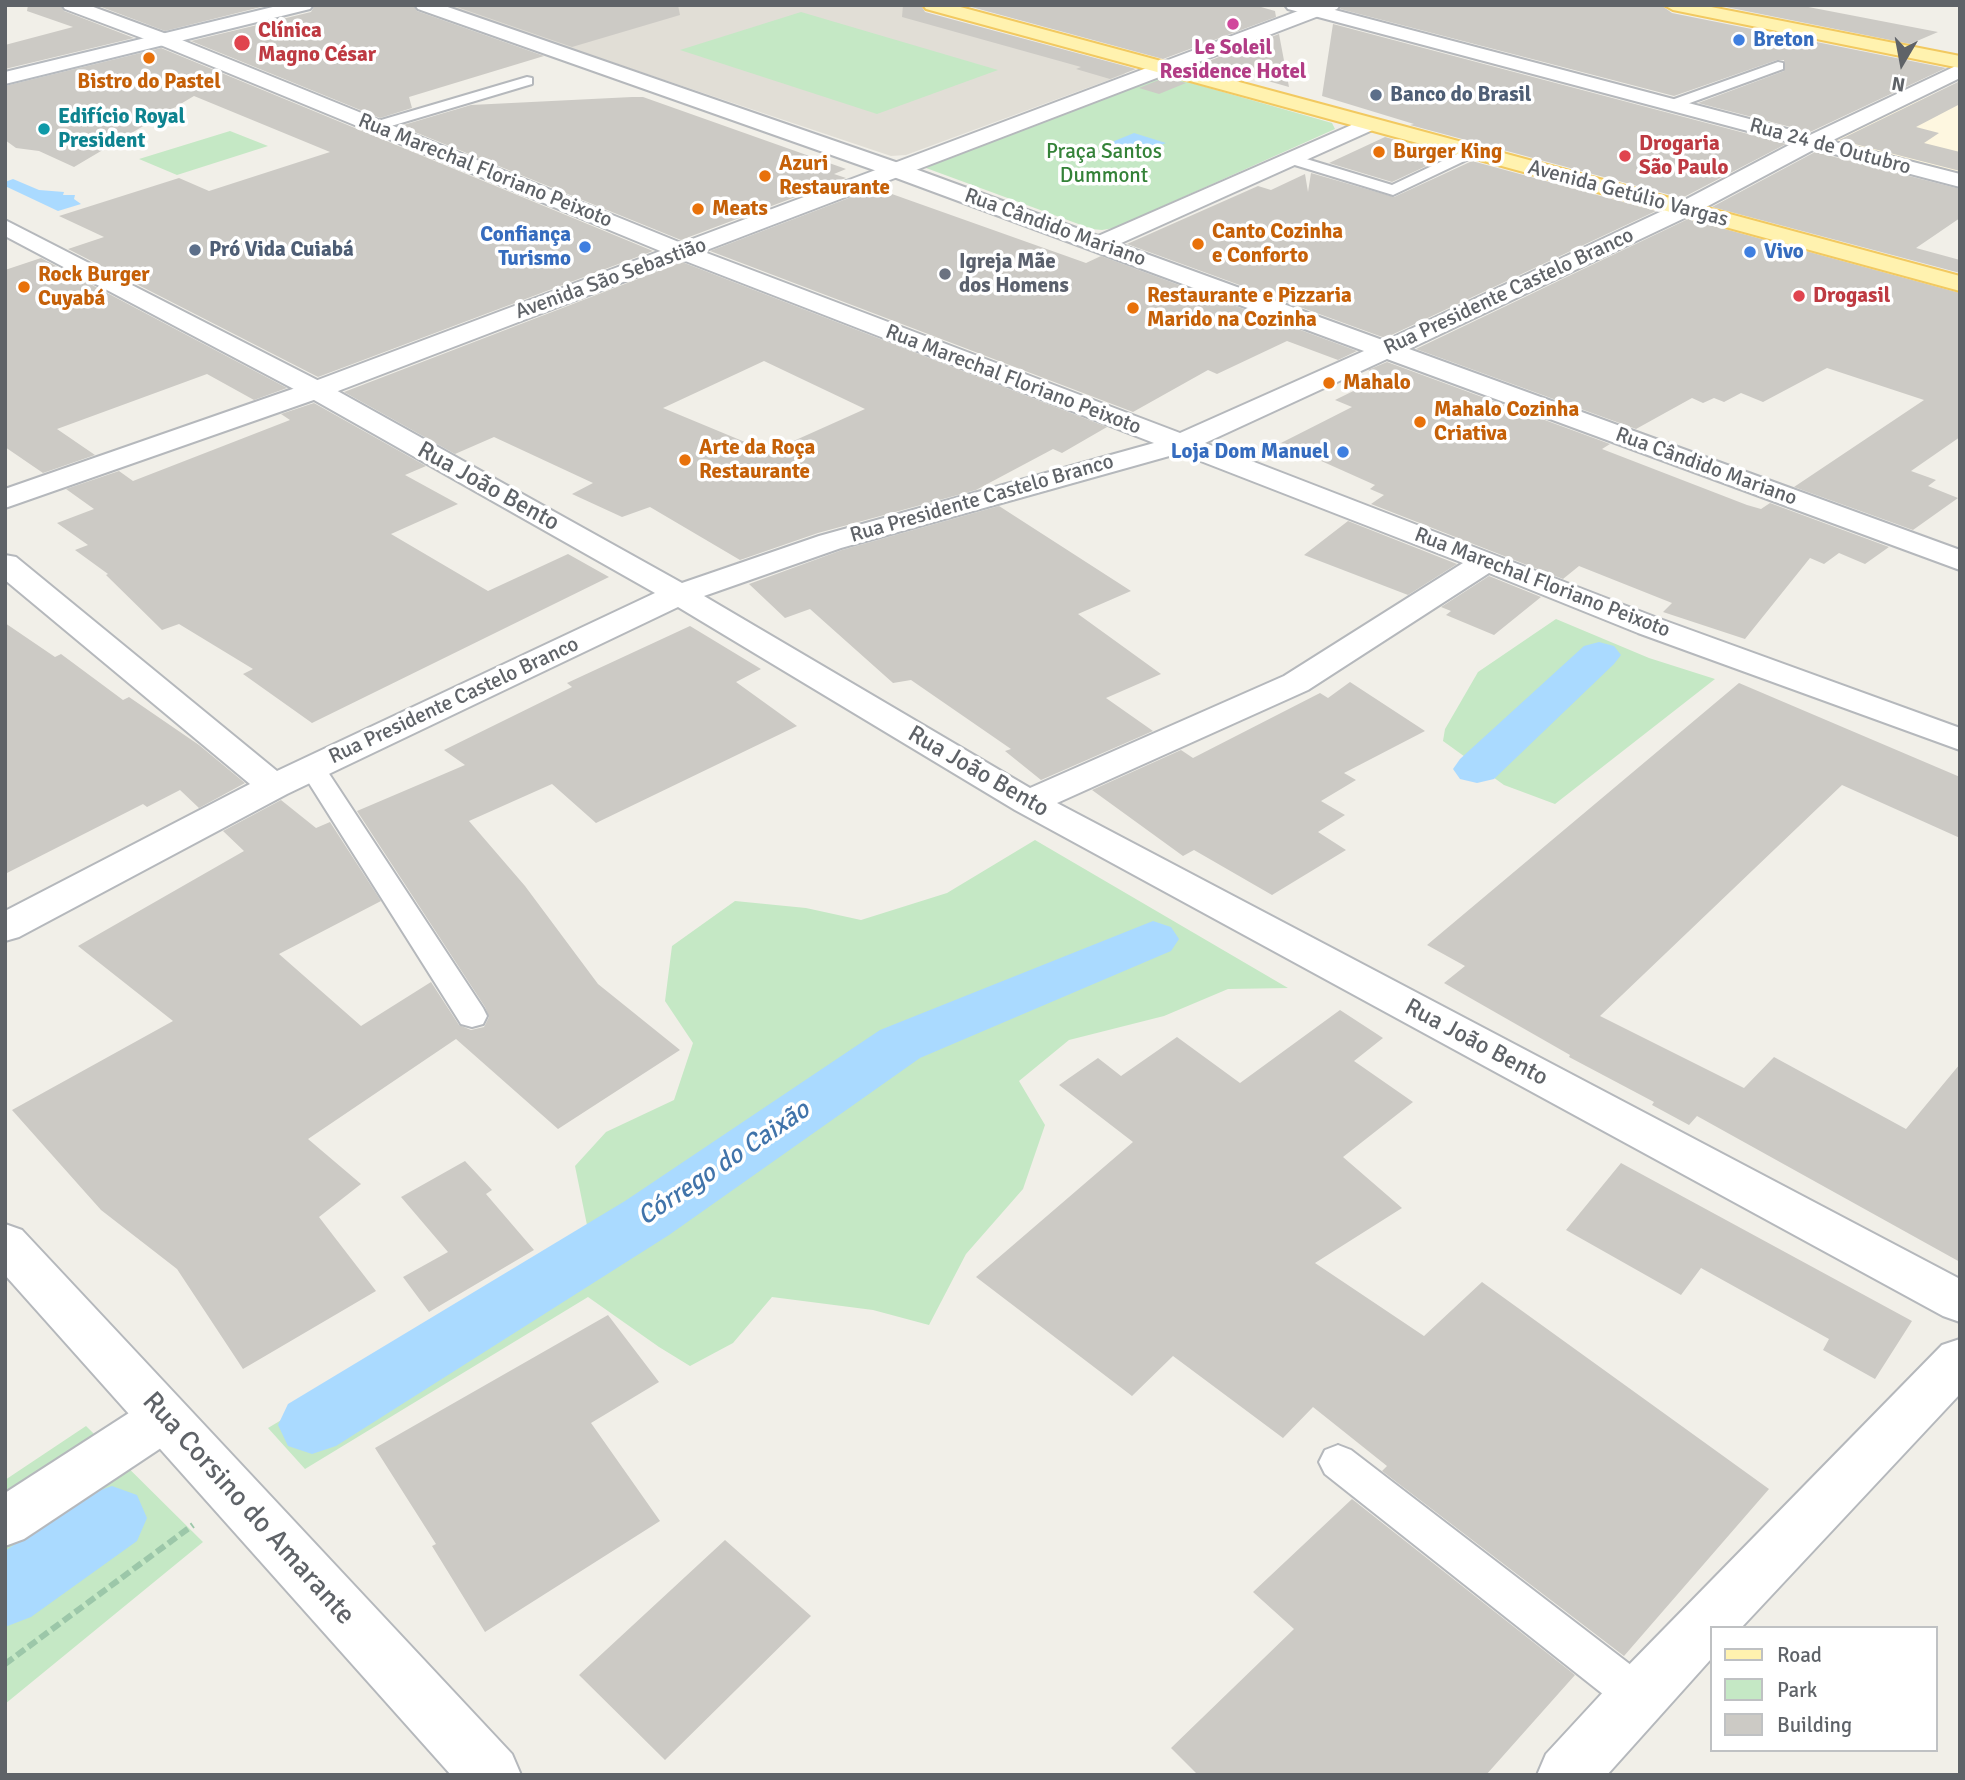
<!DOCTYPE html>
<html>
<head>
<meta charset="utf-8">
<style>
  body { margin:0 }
  #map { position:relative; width:1965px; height:1780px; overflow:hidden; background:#f1efe8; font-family:Signika,sans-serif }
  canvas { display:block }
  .frame { position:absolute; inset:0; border:7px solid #5f6368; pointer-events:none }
  .legend { position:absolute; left:1710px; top:1626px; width:228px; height:126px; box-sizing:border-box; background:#fff; border:2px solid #bfc1c3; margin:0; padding:9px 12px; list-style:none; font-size:21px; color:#5f6368 }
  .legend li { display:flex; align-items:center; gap:14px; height:35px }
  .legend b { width:35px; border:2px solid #bfc1c3 }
  .north { position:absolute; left:1867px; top:28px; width:70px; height:70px; -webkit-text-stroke:5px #fff; paint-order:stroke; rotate:190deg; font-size:19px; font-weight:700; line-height:28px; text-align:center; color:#5f6368 }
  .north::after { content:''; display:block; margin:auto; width:24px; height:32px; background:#5f6368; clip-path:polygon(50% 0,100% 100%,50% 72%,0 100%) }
</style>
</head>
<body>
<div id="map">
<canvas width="1965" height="1780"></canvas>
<div class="frame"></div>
<ul class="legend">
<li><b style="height:9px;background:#fff2af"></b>Road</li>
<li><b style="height:19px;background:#c5e8c5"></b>Park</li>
<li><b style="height:19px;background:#cccac5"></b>Building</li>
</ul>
<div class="north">N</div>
</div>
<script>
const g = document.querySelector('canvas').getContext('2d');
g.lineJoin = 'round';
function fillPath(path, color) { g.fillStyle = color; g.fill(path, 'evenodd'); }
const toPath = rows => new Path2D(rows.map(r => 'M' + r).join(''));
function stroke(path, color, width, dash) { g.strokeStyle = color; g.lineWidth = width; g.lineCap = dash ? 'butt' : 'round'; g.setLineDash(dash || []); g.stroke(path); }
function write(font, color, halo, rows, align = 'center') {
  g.font = font + ' Signika,sans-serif'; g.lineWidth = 7; g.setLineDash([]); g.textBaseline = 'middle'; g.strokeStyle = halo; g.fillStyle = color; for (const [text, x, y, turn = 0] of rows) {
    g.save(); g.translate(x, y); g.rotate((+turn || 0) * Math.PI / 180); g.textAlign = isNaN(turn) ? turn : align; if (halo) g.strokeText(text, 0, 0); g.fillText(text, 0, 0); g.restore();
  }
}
fillPath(toPath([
  [1960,82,1960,179,1824,143]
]), '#fef7e0');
fillPath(toPath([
  [441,5,897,5,1119,67,1125,74,906,155,891,156]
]), '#e1ded6');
fillPath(toPath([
  [801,12,998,70,877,114,680,50],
  [1161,77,1174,78,1332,123,1335,129,1114,228,1102,230,1092,229,926,168,928,164,1151,79],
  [230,131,268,146,177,175,139,159],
  [1556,619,1649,658,1715,679,1555,804,1504,785,1443,741,1445,729,1478,672],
  [1035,840,1288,988,1228,989,1164,1016,1069,1040,1019,1081,1045,1125,1023,1189,966,1254,929,1325,873,1310,772,1297,733,1343,690,1366,659,1347,588,1297,305,1469,268,1428,589,1235,575,1166,606,1132,674,1100,693,1043,665,1001,672,946,735,901,806,908,861,920,947,893],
  [86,1426,203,1542,5,1704,5,1480]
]), '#c5e8c5');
fillPath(toPath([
  [1134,133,1166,143,1139,154,1107,144],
  [13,179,39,190,64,192,63,195,75,195,74,199,81,204,58,211,5,186,5,182]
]), '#aadaff');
fillPath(toPath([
  [1599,642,1614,646,1621,655,1614,664,1494,779,1477,783,1460,779,1453,769,1460,759,1584,646,1599,642],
  [1153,921,1171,927,1179,939,1171,951,920,1058,669,1235,336,1446,312,1454,288,1446,278,1425,288,1404,625,1201,880,1030,1153,921],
  [112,1486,137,1495,147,1518,137,1541,31,1617,5,1627,5,1551,87,1495,112,1486]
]), '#aadaff');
fillPath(toPath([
  [28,5,60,5,64,11,134,38,5,69,5,45,73,27,27,11],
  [96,5,269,5,165,31],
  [315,5,413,5,417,11,544,56,409,97,412,108,380,118,191,41,311,12],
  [451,5,678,5,680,15,572,47],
  [903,5,921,5,925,12,1136,69,1110,79,1076,69,1081,67,902,17],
  [964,5,1254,5,1275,11,1276,17,1163,59],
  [1342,5,1661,5,1672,13,1946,68,1810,132,1698,103,1784,71,1784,60,1777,60,1674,96,1340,9],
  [1716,5,1798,5,1938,32,1910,44],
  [1333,24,1786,144,1682,198,1410,125,1414,124,1322,96],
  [1279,34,1289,87,1222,68,1213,72,1193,67],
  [161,48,653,251,318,377,68,249,104,237,59,216,179,178,209,191,330,152,194,96,74,167,39,151,16,148,5,140,5,86],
  [1166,77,1186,83,1159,94,1139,88],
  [1960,81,1960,104,1916,127,1939,133,1924,143,1960,152,1960,171,1839,140],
  [632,97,643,97,846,169,834,174,846,178,681,240,400,126,471,105],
  [1385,137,1450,155,1392,182,1329,163],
  [1815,152,1960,189,1960,218,1916,248,1960,260,1960,273,1712,207],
  [1472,161,1656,211,1385,338,1127,244,1258,186,1271,190,1305,174,1308,192,1311,173,1394,197],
  [875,188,1086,263,1101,256,1357,351,1338,360,1287,341,1217,374,1208,370,1133,412,710,251],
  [1688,219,1960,293,1960,437,1911,471,1936,480,1928,486,1958,498,1913,530,1794,487,1924,400,1827,368,1763,402,1741,393,1724,402,1714,398,1703,403,1692,398,1636,429,1416,349],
  [41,258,287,388,254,400,207,374,57,429,95,455,43,473,5,447,5,270],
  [682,262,1107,427,1062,453,1053,449,976,490,818,533,740,560,650,507,622,517,572,494,593,483,494,437,455,454,344,392],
  [764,361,865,409,769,452,663,408],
  [1387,362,1610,444,1602,449,1747,505,1761,509,1770,503,1889,547,1865,564,1839,553,1824,564,1810,558,1745,639,1663,612,1672,603,1579,566,1563,579,1371,504,1384,495,1370,489,1375,485,1281,443,1352,407,1335,400,1384,376,1368,370],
  [314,403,426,466,405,475,458,504,391,534,488,591,568,554,609,577,312,723,243,674,253,669,179,624,162,630,106,575,108,574,75,550,88,545,57,523,94,509,66,489,119,471,133,481,290,420,281,414],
  [999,506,1131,591,1078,614,1161,674,1106,698,1153,731,1041,780,1005,751,1011,749,911,680,893,683,810,609,785,618,749,584,842,550],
  [1348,521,1457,564,1408,595,1304,555],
  [1489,576,1541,597,1494,635,1446,615,1451,611,1441,607],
  [5,623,55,657,61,654,123,700,129,697,199,745,245,783,199,808,180,790,147,807,143,804,5,874],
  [690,626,761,669,736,682,797,726,596,823,552,784,469,821,525,886,598,984,680,1050,558,1129,456,1039,308,1139,361,1184,319,1217,376,1291,243,1369,177,1269,101,1210,12,1110,173,1021,78,946,244,851,223,831,281,800,316,828,330,822,381,901,279,954,361,1026,431,982,459,1025,471,1030,484,1027,489,1017,485,1007,357,811,465,765,444,750,572,687,567,683],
  [1350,682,1425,731,1344,773,1356,780,1321,801,1345,815,1318,832,1346,850,1272,895,1194,850,1183,856,1092,790,1181,750,1193,758,1320,693,1328,698],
  [1739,683,1960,777,1960,838,1842,785,1600,1016,1744,1088,1774,1057,1906,1129,1960,1064,1960,1262,1697,1116,1689,1125,1652,1105,1654,1102,1569,1057,1570,1055,1444,983,1465,966,1427,945],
  [1340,1010,1383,1038,1354,1061,1413,1102,1343,1157,1402,1208,1315,1263,1424,1336,1482,1282,1769,1489,1624,1656,1382,1471,1387,1466,1313,1407,1283,1438,1173,1356,1132,1396,976,1277,1133,1142,1059,1085,1098,1058,1121,1076,1177,1037,1240,1083],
  [465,1161,492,1190,486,1194,534,1250,429,1312,403,1277,448,1252,401,1197],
  [1621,1163,1912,1321,1875,1379,1823,1350,1829,1339,1701,1268,1681,1295,1566,1230],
  [608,1315,659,1382,591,1423,660,1521,485,1632,432,1546,436,1544,375,1448],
  [1352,1499,1575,1675,1486,1775,1198,1775,1171,1748,1294,1629,1253,1592],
  [725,1540,811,1616,665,1760,579,1675]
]), '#cccac5');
const service = toPath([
  [1778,62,1783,63,1783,69,1676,108,1666,108,1664,105,1666,102,1778,62],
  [527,77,532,78,532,84,381,129,371,129,369,126,371,123,527,77],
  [1472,147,1480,152,1477,155,1393,195,1285,162,1282,159,1290,154,1392,185,1472,147],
  [313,761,322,763,483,1008,487,1016,483,1024,472,1027,461,1024,300,769,304,763,313,761],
  [1338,1445,1351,1450,1653,1682,1659,1696,1653,1710,1638,1716,1623,1710,1325,1474,1319,1462,1325,1450,1338,1445]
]);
const pedestrian = toPath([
  [164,1396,182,1402,189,1418,182,1434,24,1539,5,1546,5,1493,146,1402,164,1396]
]);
const minor = toPath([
  [62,5,88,5,172,36,691,247,1180,433,1364,351,891,176,418,9,415,5,442,5,907,166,1098,236,1363,120,1377,120,1380,124,1377,128,1119,244,1385,341,1677,204,1793,143,1288,9,1285,5,1316,5,1810,135,1960,64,1960,78,1831,141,1960,174,1960,187,1815,149,1693,214,1409,349,1960,550,1960,570,1387,359,1205,443,1660,619,1960,728,1960,750,1638,633,1489,573,1308,690,1057,803,1960,1279,1960,1322,1943,1316,1015,810,678,607,287,794,19,937,5,941,5,911,250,784,5,580,5,555,16,557,277,771,655,593,307,396,5,236,5,220,325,384,682,583,819,536,1154,443,675,257,158,44,65,9,62,5],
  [1180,453,1463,563,1284,676,1030,788,704,596,841,548,1180,453]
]);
const tertiary = toPath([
  [1314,5,1340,5,1337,9,325,396,5,508,5,489,307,384,1314,5],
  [5,1224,22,1230,512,1754,521,1775,451,1775,5,1275,5,1224],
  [1960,1339,1960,1394,1741,1628,1711,1628,1711,1659,1607,1775,1537,1775,1546,1754,1618,1676,1942,1345,1960,1339]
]);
const secondary = toPath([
  [281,5,313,5,310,9,5,84,5,72,281,5]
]);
const primary = toPath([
  [923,5,953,5,1960,276,1960,291,926,9,923,5],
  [1664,5,1701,5,1960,56,1960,68,1673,10,1664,5]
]);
stroke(service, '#b5b8bc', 4);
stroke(pedestrian, '#b5b8bc', 4);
stroke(minor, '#b5b8bc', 4);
stroke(tertiary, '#b5b8bc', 4);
stroke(secondary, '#b6babf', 4);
stroke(primary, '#f2c960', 4);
stroke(toPath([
  [5,1664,193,1525]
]), '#9cc7a9', 6, [10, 4.5]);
fillPath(service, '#fff');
fillPath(pedestrian, '#fff');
fillPath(minor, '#fff');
fillPath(tertiary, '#fff');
fillPath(secondary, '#fff');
fillPath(primary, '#fff2af');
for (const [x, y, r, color] of [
  [1233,24,7,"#d1479c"],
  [1739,40,7,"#3f7fe0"],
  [242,43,9,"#e0444e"],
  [149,58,7,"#e8710a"],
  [1376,95,7,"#5c6f8a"],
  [44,129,7,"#0f9aa8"],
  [1379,152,7,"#e8710a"],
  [1625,156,7,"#e0444e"],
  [765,176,7,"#e8710a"],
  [698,209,7,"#e8710a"],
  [1198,244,7,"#e8710a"],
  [585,247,7,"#3f7fe0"],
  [195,250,7,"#5c6f8a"],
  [1750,252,7,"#3f7fe0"],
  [945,274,7,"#6b7280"],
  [24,287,7,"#e8710a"],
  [1799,296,7,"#e0444e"],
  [1133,308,7,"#e8710a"],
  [1329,383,7,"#e8710a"],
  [1420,422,7,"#e8710a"],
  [1343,452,7,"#3f7fe0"],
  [685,460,7,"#e8710a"]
]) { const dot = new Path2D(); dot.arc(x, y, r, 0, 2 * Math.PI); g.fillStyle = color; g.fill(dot); stroke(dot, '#fff', 2.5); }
write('bold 21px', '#be3a42', '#fff', [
  ["Clínica",258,31],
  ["Magno César",258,55],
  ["Drogaria",1639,144],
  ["São Paulo",1639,168],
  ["Drogasil",1813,296]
], 'left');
write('bold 21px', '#366cbe', '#fff', [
  ["Breton",1753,40],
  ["Confiança",571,235,"right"],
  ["Turismo",571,259,"right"],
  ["Vivo",1764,252],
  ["Loja Dom Manuel",1329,452,"right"]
], 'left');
write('bold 21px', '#b23c85', '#fff', [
  ["Le Soleil",1233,48],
  ["Residence Hotel",1233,72]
]);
write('bold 21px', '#c56008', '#fff', [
  ["Bistro do Pastel",149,82,"center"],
  ["Burger King",1393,152],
  ["Azuri",779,164],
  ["Restaurante",779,188],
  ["Meats",712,209],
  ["Canto Cozinha",1212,232],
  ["e Conforto",1212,256],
  ["Rock Burger",38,275],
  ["Cuyabá",38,299],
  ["Restaurante e Pizzaria",1147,296],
  ["Marido na Cozinha",1147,320],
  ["Mahalo",1343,383],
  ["Mahalo Cozinha",1434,410],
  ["Criativa",1434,434],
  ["Arte da Roça",699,448],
  ["Restaurante",699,472]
], 'left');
write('bold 21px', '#4e5e75', '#fff', [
  ["Banco do Brasil",1390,95],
  ["Pró Vida Cuiabá",209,250]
], 'left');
write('bold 21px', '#0d838f', '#fff', [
  ["Edifício Royal",58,117],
  ["President",58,141]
], 'left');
write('21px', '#5f6368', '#fff', [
  ["Rua 24 de Outubro",1830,147,15],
  ["Rua Marechal Floriano Peixoto",485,171,22],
  ["Avenida Getúlio Vargas",1628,194,15],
  ["Rua Cândido Mariano",1055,228,20],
  ["Avenida São Sebastião",611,279,-20],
  ["Rua Presidente Castelo Branco",1509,292,-25],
  ["Rua Marechal Floriano Peixoto",1013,380,21],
  ["Rua Cândido Mariano",1706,467,20],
  ["Rua Presidente Castelo Branco",982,499,-16],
  ["Rua Marechal Floriano Peixoto",1542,583,21],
  ["Rua Presidente Castelo Branco",454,701,-25]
]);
write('21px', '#348238', '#fff', [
  ["Praça Santos",1104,152],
  ["Dummont",1104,176]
]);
write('bold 21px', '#5b616d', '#fff', [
  ["Igreja Mãe",959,262],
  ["dos Homens",959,286]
], 'left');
write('24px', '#5f6368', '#fff', [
  ["Rua João Bento",488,487,29],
  ["Rua João Bento",978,772,30],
  ["Rua João Bento",1476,1043,28]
]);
write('italic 26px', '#4174aa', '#fff', [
  ["Córrego do Caixão",724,1164,-34]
]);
write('28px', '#5f6368', '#fff', [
  ["Rua Corsino do Amarante",248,1509,48]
]);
</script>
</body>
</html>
